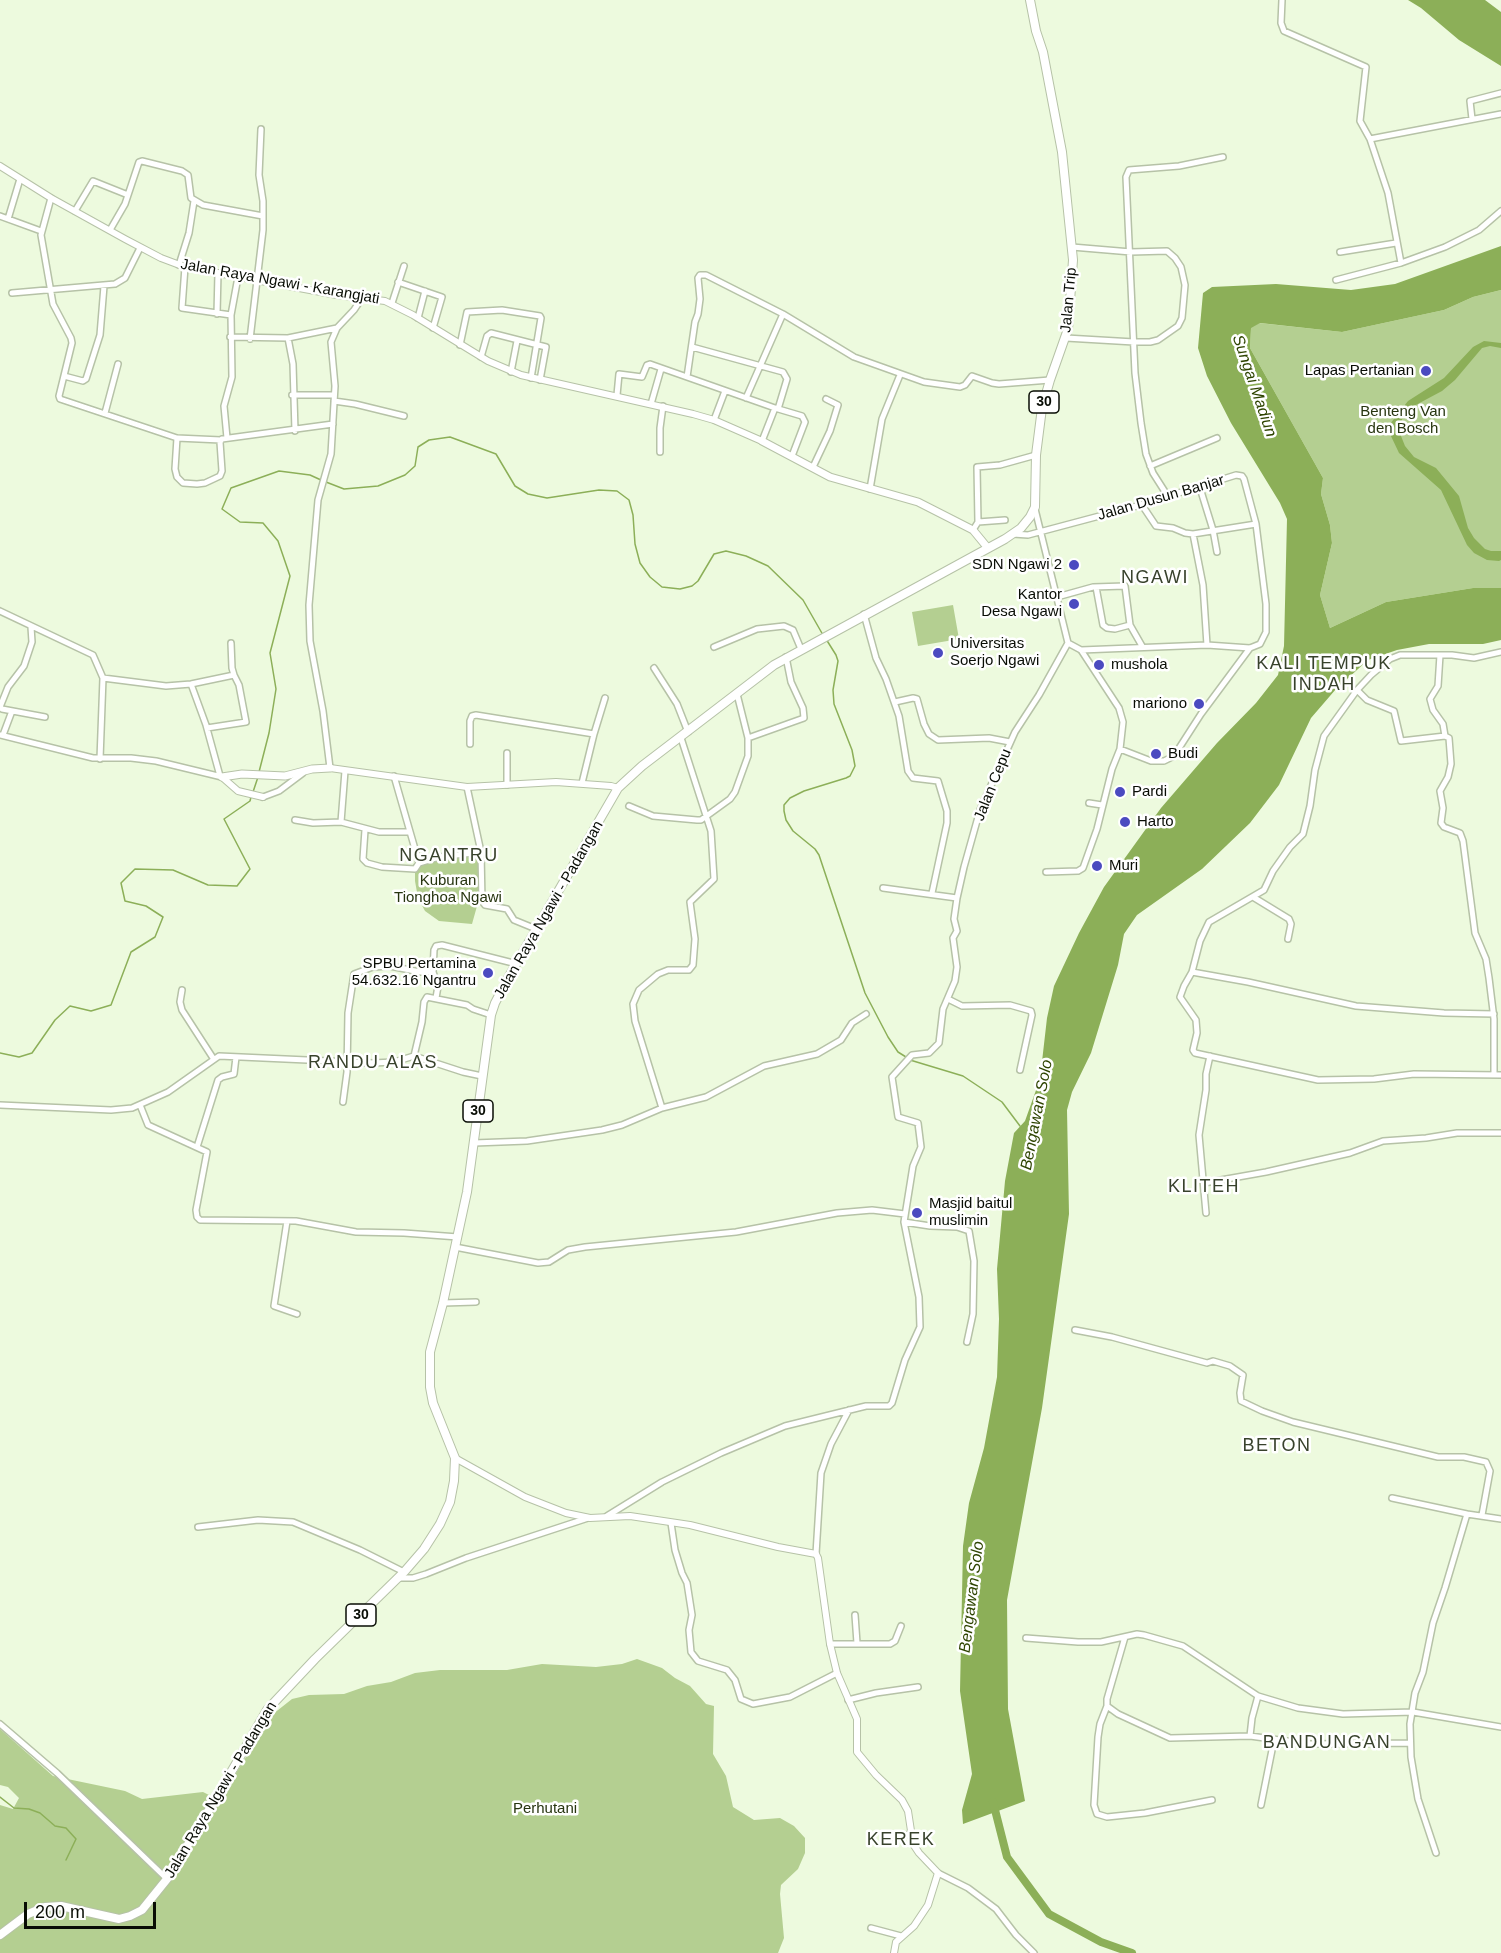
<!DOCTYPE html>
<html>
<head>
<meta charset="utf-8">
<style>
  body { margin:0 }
  #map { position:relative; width:1501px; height:1953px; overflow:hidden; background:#edfade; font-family:Helvetica,sans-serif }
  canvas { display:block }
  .scale { position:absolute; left:24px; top:1902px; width:132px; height:27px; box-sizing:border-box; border:3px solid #090d05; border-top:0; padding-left:8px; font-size:18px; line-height:21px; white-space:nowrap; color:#090d05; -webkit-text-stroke:4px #fff; paint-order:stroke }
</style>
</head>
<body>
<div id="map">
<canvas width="1501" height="1953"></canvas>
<div class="scale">200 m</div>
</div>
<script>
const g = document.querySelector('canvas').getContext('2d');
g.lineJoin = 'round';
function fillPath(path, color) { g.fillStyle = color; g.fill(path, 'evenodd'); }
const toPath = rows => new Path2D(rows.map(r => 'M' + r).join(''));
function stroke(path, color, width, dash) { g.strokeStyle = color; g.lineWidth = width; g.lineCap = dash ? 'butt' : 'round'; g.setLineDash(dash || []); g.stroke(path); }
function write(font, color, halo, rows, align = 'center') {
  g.font = font + ' Helvetica,sans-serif'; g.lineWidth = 5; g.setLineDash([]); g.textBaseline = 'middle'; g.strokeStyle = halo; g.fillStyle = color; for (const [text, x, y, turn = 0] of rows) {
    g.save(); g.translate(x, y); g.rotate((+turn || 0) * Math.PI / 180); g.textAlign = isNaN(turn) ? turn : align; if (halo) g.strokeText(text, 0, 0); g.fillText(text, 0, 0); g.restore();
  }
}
fillPath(toPath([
  [1501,290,1501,588,1473,588,1386,602,1330,628,1320,595,1332,543,1330,525,1321,494,1323,478,1250,348,1251,327,1259,323,1342,332,1444,310,1473,297],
  [953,605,959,639,918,646,912,612],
  [478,854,479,899,472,924,439,921,425,911,418,898,415,881,415,873,421,865,440,860],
  [637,1659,662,1668,675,1678,690,1686,706,1704,714,1706,713,1754,726,1776,733,1807,754,1820,780,1818,794,1826,805,1838,805,1853,798,1869,781,1885,780,1894,784,1938,778,1953,0,1953,0,1805,13,1809,19,1798,8,1787,0,1785,0,1729,53,1776,125,1791,142,1799,203,1792,219,1800,273,1714,292,1699,309,1695,344,1694,367,1686,391,1682,415,1673,440,1670,507,1670,542,1664,596,1667,622,1664]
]), '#b4cf91');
fillPath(toPath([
  [1408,0,1485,0,1501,12,1501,66,1459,40,1421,8],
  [1501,246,1501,290,1473,297,1444,310,1342,332,1260,323,1251,328,1250,348,1323,478,1321,494,1330,525,1332,543,1320,595,1330,628,1386,602,1473,588,1501,588,1501,640,1483,644,1429,644,1397,650,1368,660,1336,689,1311,718,1279,785,1250,823,1202,869,1137,915,1124,934,1118,965,1091,1053,1072,1092,1067,1110,1069,1214,1042,1408,1007,1600,1008,1709,1025,1801,963,1824,962,1810,972,1774,960,1691,963,1546,969,1503,984,1448,997,1377,999,1319,997,1269,1005,1181,1014,1133,1025,1121,1040,1079,1047,1018,1054,986,1079,933,1104,887,1161,808,1217,743,1256,703,1278,675,1284,646,1287,519,1280,503,1231,423,1207,376,1198,348,1203,293,1212,287,1276,284,1351,290,1395,284],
  [1484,341,1501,343,1501,348,1490,346,1482,348,1455,380,1442,391,1412,407,1403,416,1400,427,1401,436,1405,446,1414,457,1436,468,1459,496,1468,528,1474,538,1485,549,1491,551,1501,551,1501,560,1499,561,1487,560,1474,553,1467,545,1441,490,1399,453,1390,434,1390,424,1408,401,1444,378,1473,347]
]), '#8caf58');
stroke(toPath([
  [326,482,344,489,378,486,405,475,415,466,418,447,429,440,450,437,496,454,515,486,528,494,547,498,599,490,617,491,629,500,633,515,635,544,640,563,650,577,662,587,680,589,692,586,698,581,714,554,726,551,746,556,768,566,803,600,823,635],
  [826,639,836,655,838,661,833,690,834,704,852,750,855,766,850,776,846,778,804,791,790,798,784,805,784,811,786,820,793,831,815,849,819,855,865,993,888,1037,898,1052,906,1057],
  [259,772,269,733,276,689,270,653,290,576,278,541,263,523,240,522,222,509,231,488,279,471,310,475,321,480],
  [253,792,258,777],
  [0,1053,19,1057,32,1053,55,1020,70,1006,91,1011,111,1005,131,952,155,937,163,917,146,906,125,901,121,883,135,869,173,870,208,885,237,886,250,869,224,819,250,801,251,797],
  [910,1060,963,1076,1002,1102,1020,1126],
  [0,1797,14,1808,29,1809,40,1813,55,1826,66,1828,76,1839,66,1860]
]), '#8caf58', 1.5);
stroke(toPath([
  [993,1802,1007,1857,1049,1914,1101,1942,1132,1953]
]), '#8caf58', 8);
const minor = toPath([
  [1282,0,1281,23,1284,31,1366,67,1360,121,1370,139,1388,193,1401,263],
  [1472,119,1470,101,1501,93],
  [1370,139,1501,114],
  [51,198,41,235,53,304,71,338,72,343,59,396,60,399,177,438,175,469,177,477,183,483,197,484,205,483,220,476,222,471,220,442,222,439,333,424],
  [75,211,93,181,128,195],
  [0,216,41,231],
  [8,219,20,179],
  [110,230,125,204,139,162,142,161,182,171,188,175,191,198,203,205,263,216],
  [1340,252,1396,243],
  [179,265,189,233,194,201],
  [185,267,182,308,231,315],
  [1336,280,1401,263,1445,247,1479,230,1501,211],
  [398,282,442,297,433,328],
  [12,293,115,284,125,278,140,248],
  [392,303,404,266],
  [217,314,218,273],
  [418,318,425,291],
  [230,337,288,338,337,328],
  [288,338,293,364,295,431],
  [1066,338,1134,342,1150,342,1158,340,1178,326,1182,318,1185,285,1181,267,1175,258,1167,251,1131,252,1072,247],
  [250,339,263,230,263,201,259,175,261,129],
  [460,345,467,312,502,310,540,316,541,318,531,378],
  [692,347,783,372,787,379,778,409],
  [481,357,487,336,491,333,546,347,540,380],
  [511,372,517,341],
  [64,376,83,381,86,379,100,335,104,286],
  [687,377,695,322,698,314,700,299,698,278,700,275,706,275,783,314],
  [292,395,334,395],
  [617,395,619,374,642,377,647,365,650,364,775,408,802,416,805,422,792,456],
  [746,398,783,314,854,357,924,382,960,387,965,385,972,376,992,383,999,384,1050,380],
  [334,401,355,404,404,416],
  [651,404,661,369],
  [105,413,118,364],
  [714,420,725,391],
  [177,438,221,440],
  [227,438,224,406,232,377,231,315,238,277],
  [762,441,775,408],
  [660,452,660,428,663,406],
  [1150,466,1217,438],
  [813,467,830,431,838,405,826,399],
  [1200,488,1213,530,1217,552],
  [870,489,882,419,900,375],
  [1167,495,1153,473,1146,454,1141,423,1135,373,1126,177,1129,170,1179,166,1223,157],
  [1142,505,1156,526,1173,528,1185,533,1193,534,1256,524],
  [978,522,1005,520],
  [973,530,978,522,977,467,1000,465,1036,455],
  [1013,534,1028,535,1137,506,1236,475,1242,476,1244,479,1256,524,1266,604,1266,632,1260,644,1250,648,1207,645,1081,650],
  [1193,534,1203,585,1207,645],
  [1096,587,1103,625,1107,628,1115,629,1130,625],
  [1057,597,1093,587,1125,586,1130,625,1142,646],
  [0,611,93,655,103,678,100,759],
  [864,614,876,658,886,679,899,716,908,771,913,778,938,781,947,811,947,823,932,893],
  [31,627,32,642,24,666,8,687,0,707,2,709,45,717],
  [231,643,232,668,234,675],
  [714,647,757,629,784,626,793,630,801,649],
  [1501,652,1474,658,1452,655,1400,655,1390,659,1371,675,1357,690,1324,736,1315,770,1310,806,1303,834,1290,847,1273,871,1264,890,1209,922,1200,941,1192,972,1184,986,1180,997,1196,1020,1197,1033,1193,1050,1195,1053,1318,1080,1374,1079,1414,1074,1501,1075],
  [1440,655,1438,686,1430,699,1433,710,1443,724,1445,736],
  [654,668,677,704,688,732],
  [103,678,166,686,191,684,234,675,239,685,246,722,207,728],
  [191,684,206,725,220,776],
  [1357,690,1367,700,1394,711,1401,741,1445,736,1449,738,1451,764,1448,777,1440,791,1443,808,1441,823,1444,827,1460,833,1463,841,1475,933,1486,959,1489,978,1494,1019,1494,1075],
  [737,694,748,738],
  [895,702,913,698,917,699,924,724,929,734,938,740,989,738,1010,742],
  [0,735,93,758,131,758,156,761,222,777],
  [3,735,12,711],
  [470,744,470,721,472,716,476,715,594,734],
  [1120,749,1151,761,1164,761,1174,756,1201,714,1250,648],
  [507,753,507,785],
  [330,768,323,711,310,641,309,605,318,500,331,454,335,386,331,342,337,328,354,310,362,298],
  [394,776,419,863],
  [582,783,594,734,605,698],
  [467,787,481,852,482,901,485,905,507,909,514,920,536,929],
  [263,797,279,791,303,773],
  [1089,803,1102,805],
  [629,806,653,816,697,820,701,820,730,799,735,792,748,756,748,738,804,718,803,708,791,682,786,657],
  [295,820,313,823,341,822,379,832,410,832],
  [341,822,345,771],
  [365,830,363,859,367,863,382,867,415,869,419,863,439,857,481,852],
  [1046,872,1078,871,1083,868,1097,829,1112,769,1120,749,1123,722,1119,708,1081,650,1068,643],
  [883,888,957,898],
  [1253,897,1289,919,1291,924,1288,939],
  [1192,972,1248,982,1356,1006,1444,1013,1494,1014],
  [182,990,180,1002,182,1010,213,1058],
  [436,998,438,986,433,972,434,950,436,946,442,945,517,964],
  [948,999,962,1006,1010,1005,1031,1011,1032,1015,1020,1070],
  [414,1056,422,1022,424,1002,427,997,467,1005,473,1009,491,1015],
  [343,1102,347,1072,348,1013,354,974,373,967,390,966,420,972,433,972],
  [0,1105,111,1110,132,1108,168,1092,219,1056,373,1063,394,1062,414,1056,463,1072,482,1076],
  [140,1105,148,1125,207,1152,196,1210,197,1217,200,1220,296,1221,356,1232,404,1233,458,1237],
  [662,1108,635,1021,633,1004,639,990,658,974,668,970,689,970,693,965,695,939,690,902,714,879,711,831,681,738],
  [474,1143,527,1141,602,1130,622,1125,662,1108,706,1097,764,1066,817,1054,841,1040,852,1023,866,1014],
  [197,1147,218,1080,222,1077,234,1074,236,1057],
  [1204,1183,1266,1172,1350,1153,1383,1141,1426,1138,1457,1133,1501,1133],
  [1206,1213,1199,1135,1206,1090,1206,1074,1210,1056],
  [287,1221,274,1306,297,1314],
  [904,1222,930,1226,957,1227,969,1231,974,1261,973,1314,967,1342],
  [455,1247,538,1263,549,1262,568,1250,585,1247,736,1232,837,1213,872,1210,905,1214],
  [443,1303,476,1302],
  [1075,1330,1112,1337,1207,1363,1213,1361,1230,1366,1243,1375,1240,1393,1241,1401,1262,1411,1293,1422,1438,1457,1464,1457,1486,1462,1490,1471,1482,1515],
  [1392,1498,1467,1514],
  [607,1516,662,1482,721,1453,785,1426,866,1406,889,1406,892,1403,905,1360,920,1327,919,1297,904,1222,913,1166,921,1147,918,1123,898,1117,892,1077,912,1055,929,1053,939,1043,943,1009,955,981,957,967,953,938,957,931,954,919,957,898,964,867,980,810,1015,732,1039,695,1068,643,1035,509],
  [671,1523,675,1550,682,1573,687,1583,692,1615,689,1630,691,1652,698,1661,727,1670,735,1680,741,1699,753,1704,790,1697,837,1673],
  [198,1527,258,1520,293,1522,360,1550,404,1572],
  [816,1554,821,1473,831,1444,849,1410],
  [399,1578,413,1578,426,1574,466,1558,588,1518],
  [855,1615,857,1643],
  [1125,1637,1107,1699,1107,1706,1118,1714,1170,1738,1250,1736],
  [1026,1638,1078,1642,1101,1642,1137,1634,1144,1635,1183,1646,1258,1696,1298,1708,1343,1714,1413,1712,1501,1727],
  [830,1644,890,1644,895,1641,901,1626],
  [1258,1696,1252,1718,1250,1736,1309,1744,1410,1743],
  [848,1700,876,1693,918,1687],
  [1107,1706,1100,1724,1098,1737,1094,1805,1097,1814,1107,1817,1145,1813,1212,1800],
  [0,1724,57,1773,167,1879],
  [1261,1805,1274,1740],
  [884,1839,911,1834],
  [1436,1853,1418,1799,1411,1757,1410,1724,1415,1693,1423,1672,1433,1623,1445,1588,1467,1514,1501,1519],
  [938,1873,968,1888,996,1909,1016,1935,1034,1953],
  [871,1928,901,1936]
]);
const tertiary = toPath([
  [0,166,51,198,125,239,161,258,185,267,337,295,385,301,413,315,488,361,521,375,693,414,714,420,762,441],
  [330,768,467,787,556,782,611,786,618,788],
  [222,777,238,791,263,797],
  [455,1458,525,1497,566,1513,590,1518,630,1516,690,1525,778,1547,816,1554,818,1558,830,1644,837,1673,857,1719,857,1752,876,1775,902,1800,908,1811,913,1844,919,1853,938,1873,928,1905,914,1926,896,1942,894,1953]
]);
const secondary = toPath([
  [762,441,830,477,918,502,973,530,987,547],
  [222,777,242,774,285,776,312,769,330,768]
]);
const trunk = toPath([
  [0,1935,28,1914,45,1907,61,1906,119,1919,130,1916,142,1910,167,1879,215,1800,267,1710,315,1659,405,1571,424,1549,440,1524,450,1502,454,1481,455,1458,433,1403,430,1387,430,1352,443,1303,467,1192,491,1015,495,1003,508,978,618,788,642,766,774,665,1005,539,1021,528,1030,517,1035,507,1036,455,1042,408,1050,380,1068,329,1073,260,1062,152,1043,52,1036,31,1030,0]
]);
stroke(minor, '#b6c2a7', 8);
stroke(tertiary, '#b6c2a7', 8);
stroke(secondary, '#b6c2a7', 9);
stroke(trunk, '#b6c2a7', 10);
stroke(minor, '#fff', 5);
stroke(tertiary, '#fff', 6);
stroke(secondary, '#fff', 7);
stroke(trunk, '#fff', 8);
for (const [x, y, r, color] of [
  [1426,371,6,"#4b4ac0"],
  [1074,565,6,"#4b4ac0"],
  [1074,604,6,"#4b4ac0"],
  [938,653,6,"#4b4ac0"],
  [1099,665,6,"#4b4ac0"],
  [1199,704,6,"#4b4ac0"],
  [1156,754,6,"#4b4ac0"],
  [1120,792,6,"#4b4ac0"],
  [1125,822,6,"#4b4ac0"],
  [1097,866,6,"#4b4ac0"],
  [488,973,6,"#4b4ac0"],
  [917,1213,6,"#4b4ac0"]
]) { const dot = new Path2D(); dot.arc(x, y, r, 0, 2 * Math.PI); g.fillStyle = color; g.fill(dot); stroke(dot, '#fff', 2); }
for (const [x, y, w] of [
  [1044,402,30],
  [478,1111,30],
  [361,1615,30]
]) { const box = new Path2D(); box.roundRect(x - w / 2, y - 11, w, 22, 4.5); g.fillStyle = '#fff'; g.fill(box); stroke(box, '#090d05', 1.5); }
write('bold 14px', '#090d05', null, [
  ["30",1044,402],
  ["30",478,1111],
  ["30",361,1615]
]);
write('15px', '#090d05', '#fff', [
  ["Jalan Raya Ngawi - Karangjati",280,282,10],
  ["Jalan Trip",1069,300,-85],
  ["Jalan Dusun Banjar",1161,498,-16],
  ["Jalan Cepu",993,785,-68],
  ["Jalan Raya Ngawi - Padangan",549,910,-60],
  ["Jalan Raya Ngawi - Padangan",221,1790,-59]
]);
write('15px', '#090d05', '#fff', [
  ["Lapas Pertanian",1414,371,"right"],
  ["SDN Ngawi 2",1062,565,"right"],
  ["Kantor",1062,595,"right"],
  ["Desa Ngawi",1062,612,"right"],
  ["Universitas",950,644],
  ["Soerjo Ngawi",950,661],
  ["mushola",1111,665],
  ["mariono",1187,704,"right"],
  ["Budi",1168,754],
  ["Pardi",1132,792],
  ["Harto",1137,822],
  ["Muri",1109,866],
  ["SPBU Pertamina",476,964,"right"],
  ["54.632.16 Ngantru",476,981,"right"],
  ["Masjid baitul",929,1204],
  ["muslimin",929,1221]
], 'left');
write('15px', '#273510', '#fff', [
  ["Benteng Van",1403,412],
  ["den Bosch",1403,429],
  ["Kuburan",448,881],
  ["Tionghoa Ngawi",448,898],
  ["Perhutani",545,1809]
]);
write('italic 16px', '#2e4401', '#fff', [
  ["Sungai Madiun",1254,386,71],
  ["Bengawan Solo",1037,1115,-79],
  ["Bengawan Solo",972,1597,-83]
]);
g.letterSpacing = '1.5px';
write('18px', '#38422c', '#fff', [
  ["NGAWI",1155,578],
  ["KALI TEMPUK",1324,664],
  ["INDAH",1324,685],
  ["NGANTRU",449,856],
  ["RANDU ALAS",373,1063],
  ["KLITEH",1204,1187],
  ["BETON",1277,1446],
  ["BANDUNGAN",1327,1743],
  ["KEREK",901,1840]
]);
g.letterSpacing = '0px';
</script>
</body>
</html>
